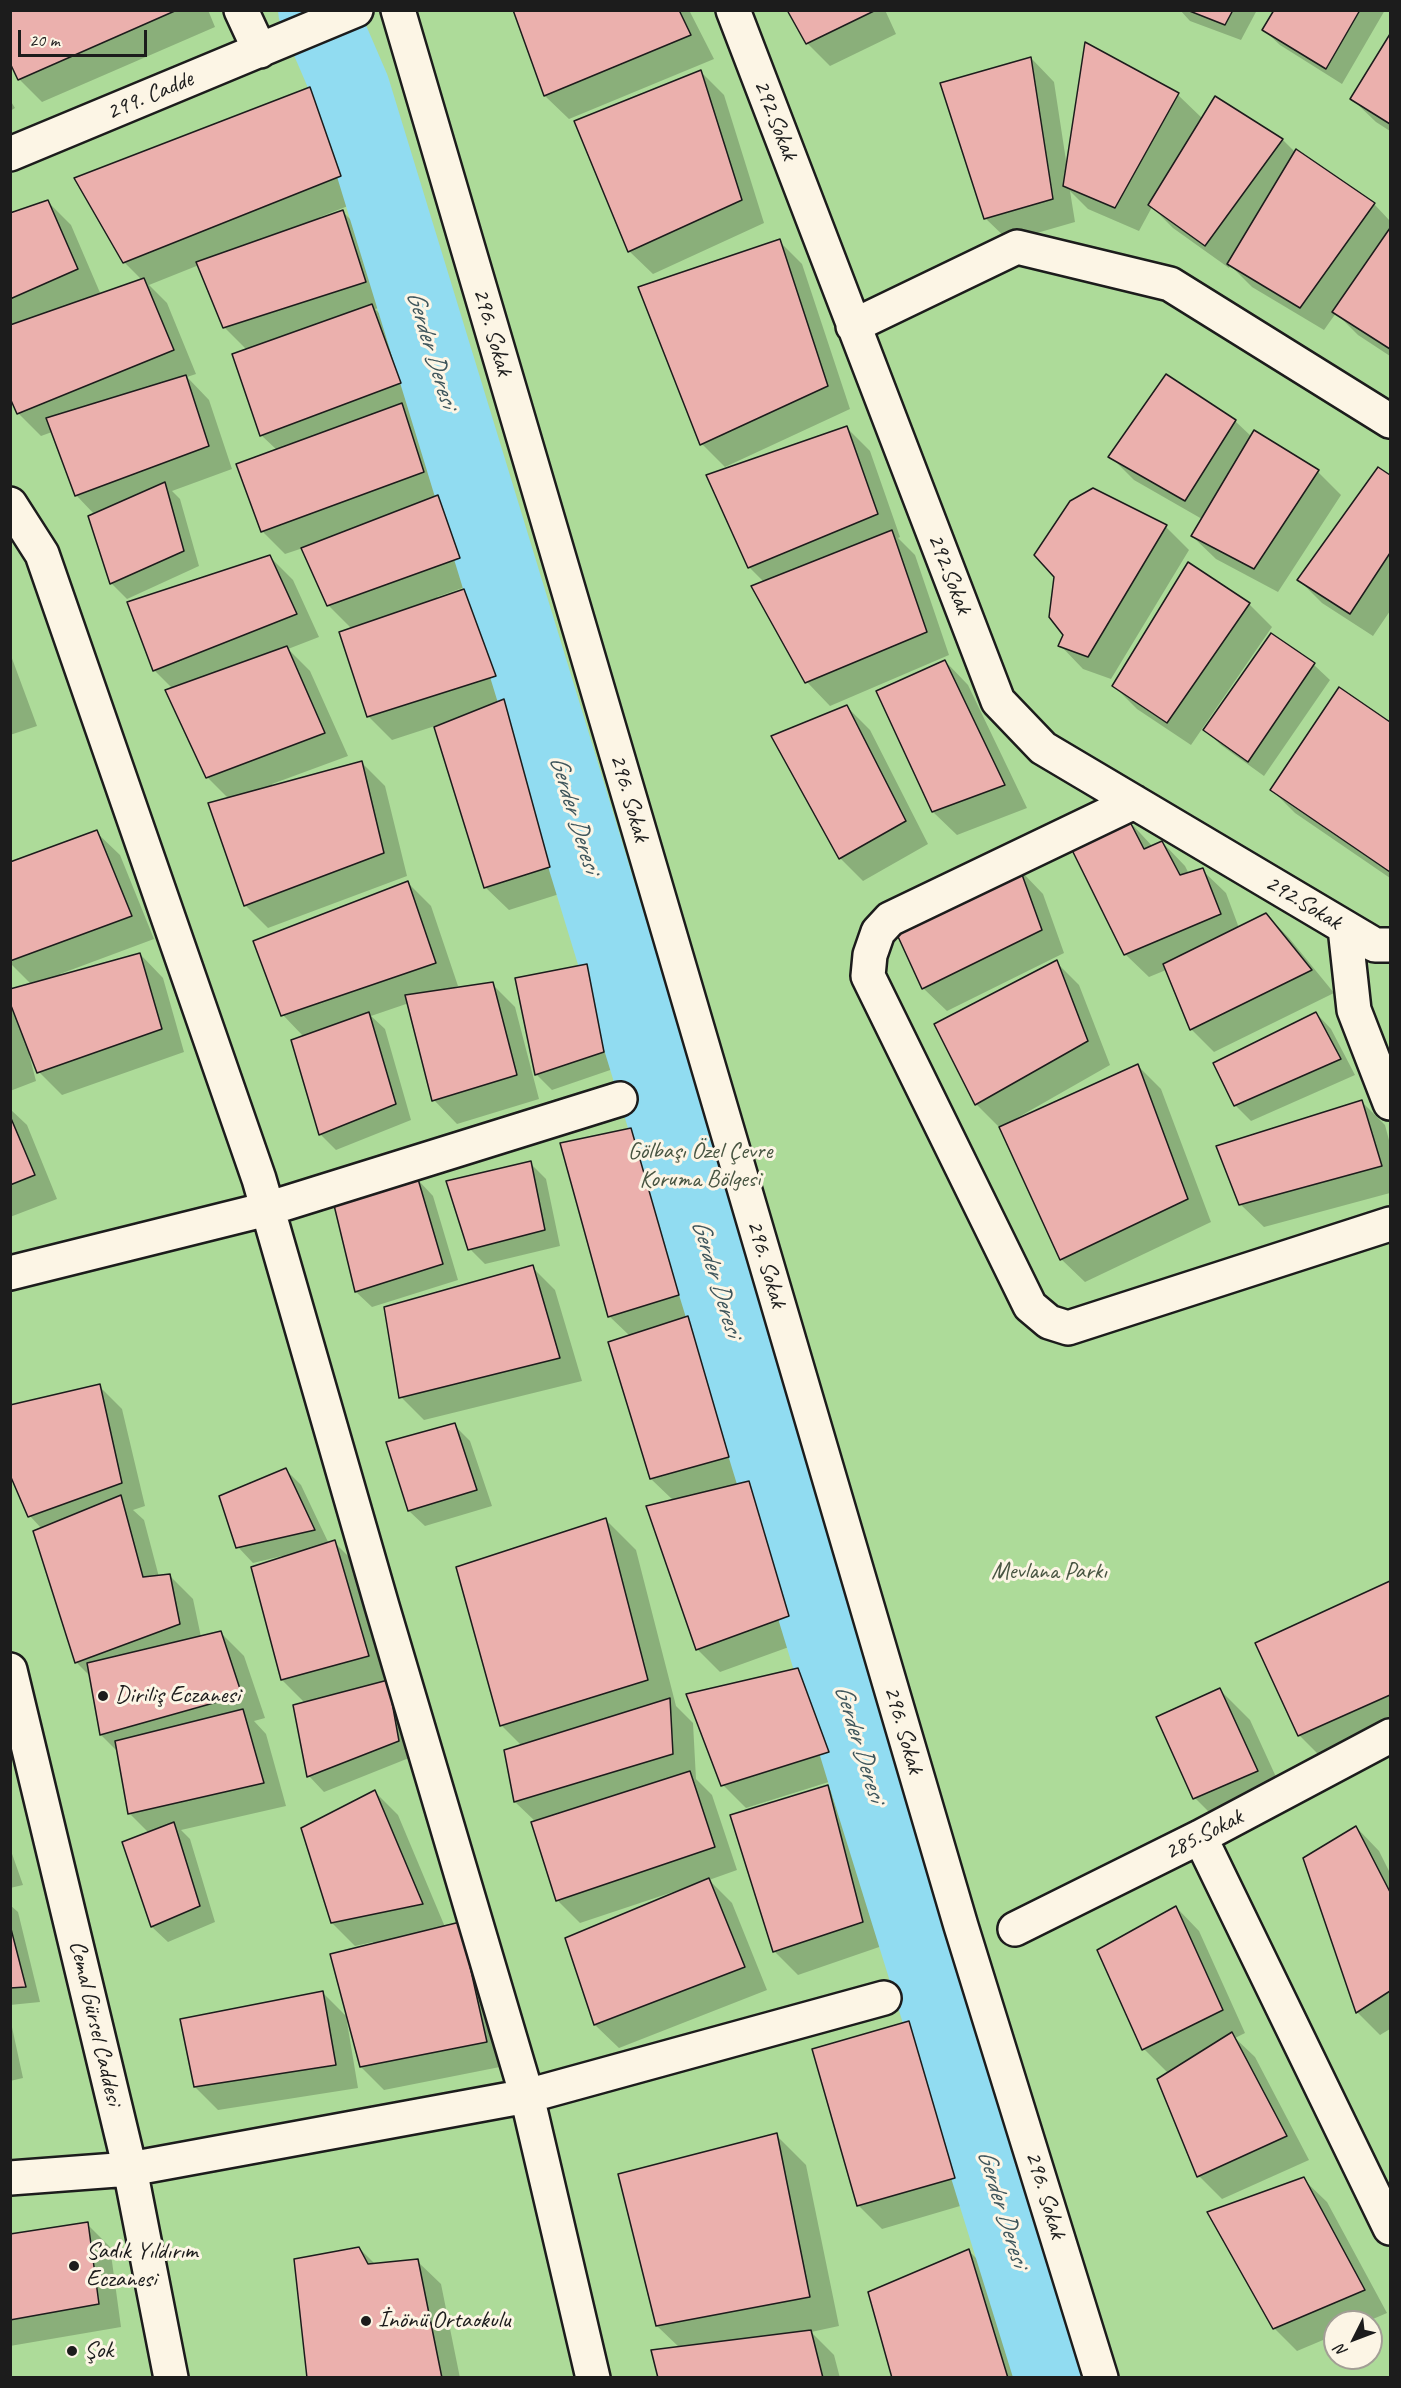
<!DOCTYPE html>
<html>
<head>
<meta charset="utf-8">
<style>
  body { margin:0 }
  #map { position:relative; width:1401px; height:2388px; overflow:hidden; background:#f9e7da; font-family:Caveat,sans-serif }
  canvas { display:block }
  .frame { position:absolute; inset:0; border:12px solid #1c1c1c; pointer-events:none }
  .north { position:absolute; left:1323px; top:2310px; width:60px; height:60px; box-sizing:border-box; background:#fcf5e5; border:2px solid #a29e95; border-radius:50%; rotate:228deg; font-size:16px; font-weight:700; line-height:24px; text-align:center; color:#1c1c1c }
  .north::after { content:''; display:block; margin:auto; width:21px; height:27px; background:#1c1c1c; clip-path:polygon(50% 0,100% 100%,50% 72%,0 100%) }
  .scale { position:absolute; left:18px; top:30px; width:129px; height:27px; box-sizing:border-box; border:3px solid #1c1c1c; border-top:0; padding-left:8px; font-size:18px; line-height:21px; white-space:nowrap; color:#1c1c1c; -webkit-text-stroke:4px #fcf5e5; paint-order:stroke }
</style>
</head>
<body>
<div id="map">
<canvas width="1401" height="2388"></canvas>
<div class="frame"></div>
<div class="north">N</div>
<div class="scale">20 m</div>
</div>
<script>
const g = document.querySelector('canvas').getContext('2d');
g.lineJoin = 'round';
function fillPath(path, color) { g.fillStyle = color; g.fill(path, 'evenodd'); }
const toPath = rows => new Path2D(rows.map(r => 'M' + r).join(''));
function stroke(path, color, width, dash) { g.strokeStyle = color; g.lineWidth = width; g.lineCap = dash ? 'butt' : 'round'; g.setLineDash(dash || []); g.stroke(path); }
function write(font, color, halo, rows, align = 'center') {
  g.font = font + ' Caveat,sans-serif'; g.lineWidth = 6; g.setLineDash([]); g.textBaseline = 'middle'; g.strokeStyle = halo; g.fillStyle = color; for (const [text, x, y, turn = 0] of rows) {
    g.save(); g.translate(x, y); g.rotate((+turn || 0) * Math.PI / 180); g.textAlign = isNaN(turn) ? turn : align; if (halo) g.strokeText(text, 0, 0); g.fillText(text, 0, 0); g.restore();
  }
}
fillPath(toPath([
  [11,11,1390,11,1390,2377,11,2378],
  [1335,2322,1371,2322,1371,2358,1335,2358]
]), '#addb99');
fillPath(toPath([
  [10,10,208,10,215,27,42,102,19,79],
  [515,10,689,10,714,59,569,119,545,96],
  [789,10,885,10,896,34,830,66,807,43],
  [1180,10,1257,10,1241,40,1190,21],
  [1276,10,1385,10,1342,84,1280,45,1264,30],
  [1390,37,1390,131,1376,122,1352,99],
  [1031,58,1054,82,1067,167,1178,95,1203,119,1216,98,1283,140,1296,153,1374,204,1390,221,1390,356,1358,335,1336,313,1324,330,1252,287,1230,265,1229,268,1173,228,1152,207,1139,231,1088,209,1070,191,1075,222,1009,241,985,218],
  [701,72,724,95,764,223,653,274,629,251],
  [310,89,333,112,363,200,320,217,321,220,343,212,366,235,388,305,375,309,395,329,424,406,409,411,425,428,447,495,439,498,461,520,482,581,437,597,438,600,464,591,487,614,518,699,506,703,527,724,572,890,509,910,485,887,435,726,392,740,368,716,352,629,328,605,303,548,285,554,262,531,277,450,261,435,247,350,224,327,199,265,149,285,167,303,196,374,187,377,209,400,232,469,172,491,180,499,199,566,127,599,111,583,95,515,76,495,52,432,41,436,18,413,10,394,10,215,48,202,71,225,101,295,142,280,124,262],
  [10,100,15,108,10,111],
  [779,241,802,264,850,409,725,467,702,444],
  [1235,421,1252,437,1318,472,1341,495,1278,592,1216,559,1192,536,1202,519,1134,480,1110,456],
  [847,428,870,451,900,537,898,538,915,555,949,655,830,706,807,682,754,587,764,582,749,567],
  [1378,469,1390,477,1390,611,1373,636,1322,603,1299,580],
  [1166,527,1189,550,1111,679,1083,669,1060,645,1065,635],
  [269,556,293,580,319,637,288,649,310,671,348,756,272,784,273,787,361,762,385,786,407,876,268,928,245,905,229,799,207,777,172,688,154,670],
  [1249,604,1272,627,1191,745,1137,709,1114,686],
  [1272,635,1314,665,1330,680,1264,776,1221,745,1205,730],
  [10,653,37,726,10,735],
  [945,661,968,685,1027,808,957,835,933,812,878,692],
  [1339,689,1390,724,1390,878,1295,813,1272,790],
  [847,707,870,730,928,844,863,881,840,858],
  [1128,820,1153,847,1162,842,1185,866,1189,874,1202,870,1226,893,1239,928,1266,914,1289,938,1334,993,1214,1052,1191,1029,1166,970,1149,977,1125,954],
  [96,832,120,855,154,939,60,974,61,977,140,954,163,978,184,1052,62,1095,39,1072,31,1053,29,1054,36,1081,10,1091,10,1002,32,985,10,963,10,863],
  [1020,870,1043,894,1064,953,947,1011,923,988],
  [408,883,431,906,458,986,452,988,492,984,515,1007,539,1099,457,1124,434,1100,409,1003,371,1016,385,1029,411,1120,336,1150,320,1134,304,1037,283,1015],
  [1056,962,1079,985,1110,1065,1010,1122,1011,1124,1138,1066,1161,1089,1211,1222,1085,1282,1061,1259,999,1127,976,1104],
  [586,966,602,982,619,1067,552,1090,537,1075,517,979],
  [1316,1013,1331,1029,1355,1075,1251,1121,1235,1105],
  [1362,1102,1385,1125,1390,1144,1390,1193,1264,1227,1240,1204],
  [10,1109,27,1125,57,1199,10,1217],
  [630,1129,654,1153,701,1318,691,1321,711,1341,751,1480,747,1481,772,1506,811,1639,720,1672,697,1649,674,1501,651,1479,630,1336,609,1316],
  [530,1163,546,1179,560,1246,485,1264,470,1249],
  [418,1180,433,1196,458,1280,372,1307,356,1292],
  [532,1267,555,1290,582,1381,424,1420,401,1397],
  [99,1386,122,1409,145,1506,133,1510,144,1520,159,1577,170,1576,193,1599,201,1637,221,1633,244,1656,265,1718,254,1721,266,1734,286,1806,181,1830,190,1839,215,1922,168,1942,152,1927,124,1843,149,1833,129,1813,119,1753,101,1735,91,1677,76,1662,42,1529,30,1516],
  [454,1425,470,1441,492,1506,425,1526,409,1511],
  [285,1469,301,1485,329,1544,334,1542,357,1565,414,1756,324,1792,309,1776,305,1703,282,1680,282,1556,253,1563,238,1547],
  [606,1520,636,1550,676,1706,693,1723,696,1779,712,1795,737,1870,709,1880,732,1903,767,1990,619,2048,595,2025,567,1939,680,1892,679,1890,580,1923,557,1900,536,1822,515,1802,522,1746,501,1725],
  [1390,1583,1390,1738,1329,1765,1299,1735,1257,1644],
  [798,1670,821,1693,851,1775,746,1808,723,1785],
  [1220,1690,1250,1720,1287,1801,1225,1828,1195,1798],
  [827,1786,850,1810,885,1945,798,1975,775,1952,732,1816],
  [375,1792,398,1815,445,1927,460,1924,510,2065,384,2090,361,2067,374,1945,373,1942,355,1946,332,1923],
  [1356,1827,1379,1851,1390,1873,1390,2029,1380,2035,1357,2012],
  [10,1848,23,1885,10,1888],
  [10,1905,18,1912,40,2002,10,2005],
  [1176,1907,1199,1931,1245,2033,1235,2038,1255,2057,1309,2160,1222,2199,1199,2176,1168,2073,1144,2049],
  [322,1992,346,2016,358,2088,218,2110,195,2087],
  [10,2018,23,2078,10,2081],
  [909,2023,932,2046,977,2201,882,2229,858,2205],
  [776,2135,806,2165,839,2326,811,2332,834,2355,840,2378,660,2378,680,2348,657,2326],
  [1303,2179,1327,2202,1387,2313,1366,2322,1335,2322,1335,2335,1297,2351,1274,2328],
  [87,2224,110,2247,121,2327,10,2346,10,2235],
  [359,2248,376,2265,417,2261,441,2284,460,2378,309,2378],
  [969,2251,992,2274,1024,2378,893,2378]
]), '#0003');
stroke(toPath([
  [317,10,351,89,867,1776,1054,2378]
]), '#91dcf1', 78);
const building = toPath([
  [10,10,177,10,18,80,10,63,10,10],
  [513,10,679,10,691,35,544,96,513,10],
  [787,10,874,10,874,11,806,44,787,10],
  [1187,10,1233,10,1225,25,1187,10],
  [1274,10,1360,10,1326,69,1262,30,1274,10],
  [1390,34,1390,124,1350,99,1390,34],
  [1085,42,1179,93,1115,208,1063,186,1085,42],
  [1031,57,1053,199,984,219,940,83,1031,57],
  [701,70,742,200,628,252,574,121,701,70],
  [310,87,341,176,123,263,74,178,310,87],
  [1215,96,1283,139,1205,246,1148,205,1215,96],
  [1296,149,1375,203,1300,308,1227,264,1296,149],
  [48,200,78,269,10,299,10,213,48,200],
  [343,210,366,282,223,328,196,262,343,210],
  [1390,228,1390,349,1332,312,1390,228],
  [780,239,828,386,700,445,638,287,780,239],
  [144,278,174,350,17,414,10,398,10,325,144,278],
  [372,304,401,383,260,436,232,354,372,304],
  [1166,374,1236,420,1185,501,1108,457,1166,374],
  [186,375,209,446,75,496,46,418,186,375],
  [402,403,424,472,261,532,236,464,402,403],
  [847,426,878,514,748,568,706,475,847,426],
  [1254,430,1319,470,1254,569,1191,536,1254,430],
  [1378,467,1390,475,1390,553,1350,614,1297,580,1378,467],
  [165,482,184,551,110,584,88,516,165,482],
  [1093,488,1167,525,1088,657,1058,646,1063,635,1049,617,1054,577,1034,555,1070,501,1093,488],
  [438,495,460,558,327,606,301,548,438,495],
  [892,530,927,632,805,683,751,586,892,530],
  [270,555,297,614,153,671,127,602,270,555],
  [1188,562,1250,603,1167,723,1112,686,1188,562],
  [464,589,496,676,367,717,339,632,464,589],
  [1271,633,1315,663,1248,762,1203,730,1271,633],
  [287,646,325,733,206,778,165,690,287,646],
  [945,660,1005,785,932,812,876,691,945,660],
  [1339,687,1390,722,1390,872,1270,790,1339,687],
  [504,699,550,867,484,888,434,727,504,699],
  [847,705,906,821,839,859,771,736,847,705],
  [362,761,384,853,244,906,208,803,362,761],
  [1128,818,1144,849,1162,841,1180,875,1203,868,1221,914,1124,955,1071,848,1128,818],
  [97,830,132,916,10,961,10,862,97,830],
  [1020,869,1042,930,922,989,895,930,1020,869],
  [408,881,436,963,281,1016,253,941,408,881],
  [1266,913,1312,970,1190,1030,1163,964,1266,913],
  [140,953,162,1029,37,1073,10,1003,10,989,140,953],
  [1057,960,1088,1041,975,1105,934,1024,1057,960],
  [587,964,604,1052,535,1075,515,978,587,964],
  [493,982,517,1075,432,1101,405,995,493,982],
  [369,1012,396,1104,319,1135,291,1040,369,1012],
  [1316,1012,1341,1059,1234,1106,1213,1063,1316,1012],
  [1138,1064,1188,1199,1060,1260,999,1127,1138,1064],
  [1362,1100,1382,1166,1239,1205,1216,1146,1362,1100],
  [10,1116,35,1175,10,1185,10,1116],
  [631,1128,679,1295,608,1317,560,1143,631,1128],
  [531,1161,545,1230,468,1250,446,1181,531,1161],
  [418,1179,443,1264,355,1292,333,1201,418,1179],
  [533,1265,560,1358,399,1398,384,1307,533,1265],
  [688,1316,729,1457,650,1479,608,1342,688,1316],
  [100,1384,122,1483,28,1517,10,1475,10,1405,100,1384],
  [455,1423,477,1490,408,1511,386,1442,455,1423],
  [286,1468,315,1530,236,1548,219,1496,286,1468],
  [749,1481,789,1616,696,1650,646,1506,749,1481],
  [121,1495,143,1577,170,1574,180,1624,75,1663,33,1531,121,1495],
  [606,1518,648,1680,500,1726,456,1567,606,1518],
  [335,1540,369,1656,281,1680,251,1567,335,1540],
  [1390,1581,1390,1695,1298,1736,1255,1643,1390,1581],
  [221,1631,242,1695,100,1735,87,1663,221,1631],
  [798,1668,829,1752,721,1786,686,1694,798,1668],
  [388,1680,399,1741,307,1777,293,1705,388,1680],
  [1220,1688,1258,1771,1193,1799,1156,1717,1220,1688],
  [670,1698,673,1754,514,1802,504,1750,670,1698],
  [243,1709,264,1783,128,1814,115,1741,243,1709],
  [690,1771,715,1847,556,1901,531,1822,690,1771],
  [828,1785,863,1922,773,1952,730,1815,828,1785],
  [375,1790,423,1904,331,1923,301,1828,375,1790],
  [174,1822,200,1906,151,1927,122,1842,174,1822],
  [1356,1826,1390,1892,1390,1991,1356,2013,1303,1858,1356,1826],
  [709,1878,745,1967,594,2025,565,1938,709,1878],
  [1176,1906,1223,2010,1142,2050,1097,1950,1176,1906],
  [460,1922,487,2042,360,2067,330,1954,460,1922],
  [10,1925,26,1987,10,1988,10,1925],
  [323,1991,336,2065,194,2087,180,2019,323,1991],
  [909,2021,955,2178,857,2206,812,2049,909,2021],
  [1232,2032,1287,2136,1197,2177,1157,2079,1232,2032],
  [777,2133,810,2297,656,2326,618,2174,777,2133],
  [1304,2177,1365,2290,1273,2329,1207,2212,1304,2177],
  [88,2222,99,2304,10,2320,10,2234,88,2222],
  [359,2247,368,2264,418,2259,442,2378,307,2378,294,2259,359,2247],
  [969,2249,1008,2378,892,2378,868,2292,969,2249],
  [811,2330,823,2378,658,2378,651,2350,811,2330]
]);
fillPath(building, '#ebb0ad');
stroke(building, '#1c1c1c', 1.5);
const minor = toPath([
  [241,10,260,51],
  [398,10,961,1926,1101,2378],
  [733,10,998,701,1043,748,1375,945,1390,945],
  [10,154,356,10],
  [853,326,1017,247,1170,284,1390,421],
  [10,504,42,554,259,1179,382,1606,527,2096,593,2378],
  [1134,802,890,919,878,932,870,955,868,976,1030,1306,1049,1322,1068,1328,1390,1224],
  [1345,928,1354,1010,1390,1103],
  [10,1273,267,1209,620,1099],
  [10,1670,130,2169,171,2378],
  [1200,1837,1390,2228],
  [1015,1929,1200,1837,1390,1736],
  [10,2178,130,2169,527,2096,884,1998]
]);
stroke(minor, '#1c1c1c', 38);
stroke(minor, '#fcf5e5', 33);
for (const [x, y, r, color] of [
  [103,1696,6,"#1c1c1c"],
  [74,2266,6,"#1c1c1c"],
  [366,2321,6,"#1c1c1c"],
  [72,2351,6,"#1c1c1c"]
]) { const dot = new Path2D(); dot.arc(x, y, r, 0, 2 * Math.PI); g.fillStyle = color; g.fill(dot); stroke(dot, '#fcf5e5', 2); }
write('24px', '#1c1c1c', '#fcf5e5', [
  ["299. Cadde",150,96,-23],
  ["292.Sokak",775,120,69],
  ["296. Sokak",492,332,74],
  ["292.Sokak",949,574,69],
  ["296. Sokak",629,798,74],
  ["292.Sokak",1303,903,31],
  ["296. Sokak",766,1264,74],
  ["296. Sokak",903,1730,74],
  ["285.Sokak",1204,1835,-27],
  ["Cemal Gürsel Caddesi",95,2023,77],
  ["296. Sokak",1045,2195,73]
]);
write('24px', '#485542', '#fcf5e5', [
  ["Gölbaşı Özel Çevre",700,1152],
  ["Koruma Bölgesi",700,1180],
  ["Mevlana Parkı",1049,1572]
]);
write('24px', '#1c1c1c', '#fcf5e5', [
  ["Diriliş Eczanesi",115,1696],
  ["Sadık Yıldırım",86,2252],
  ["Eczanesi",86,2280],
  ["İnönü Ortaokulu",378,2321],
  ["Şok",84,2351]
], 'left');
write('italic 26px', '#3f565c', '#fcf5e5', [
  ["Gerder Deresi",431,349,73],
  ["Gerder Deresi",574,814,73],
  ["Gerder Deresi",716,1278,73],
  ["Gerder Deresi",859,1743,73],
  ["Gerder Deresi",1002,2208,73]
]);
</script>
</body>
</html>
